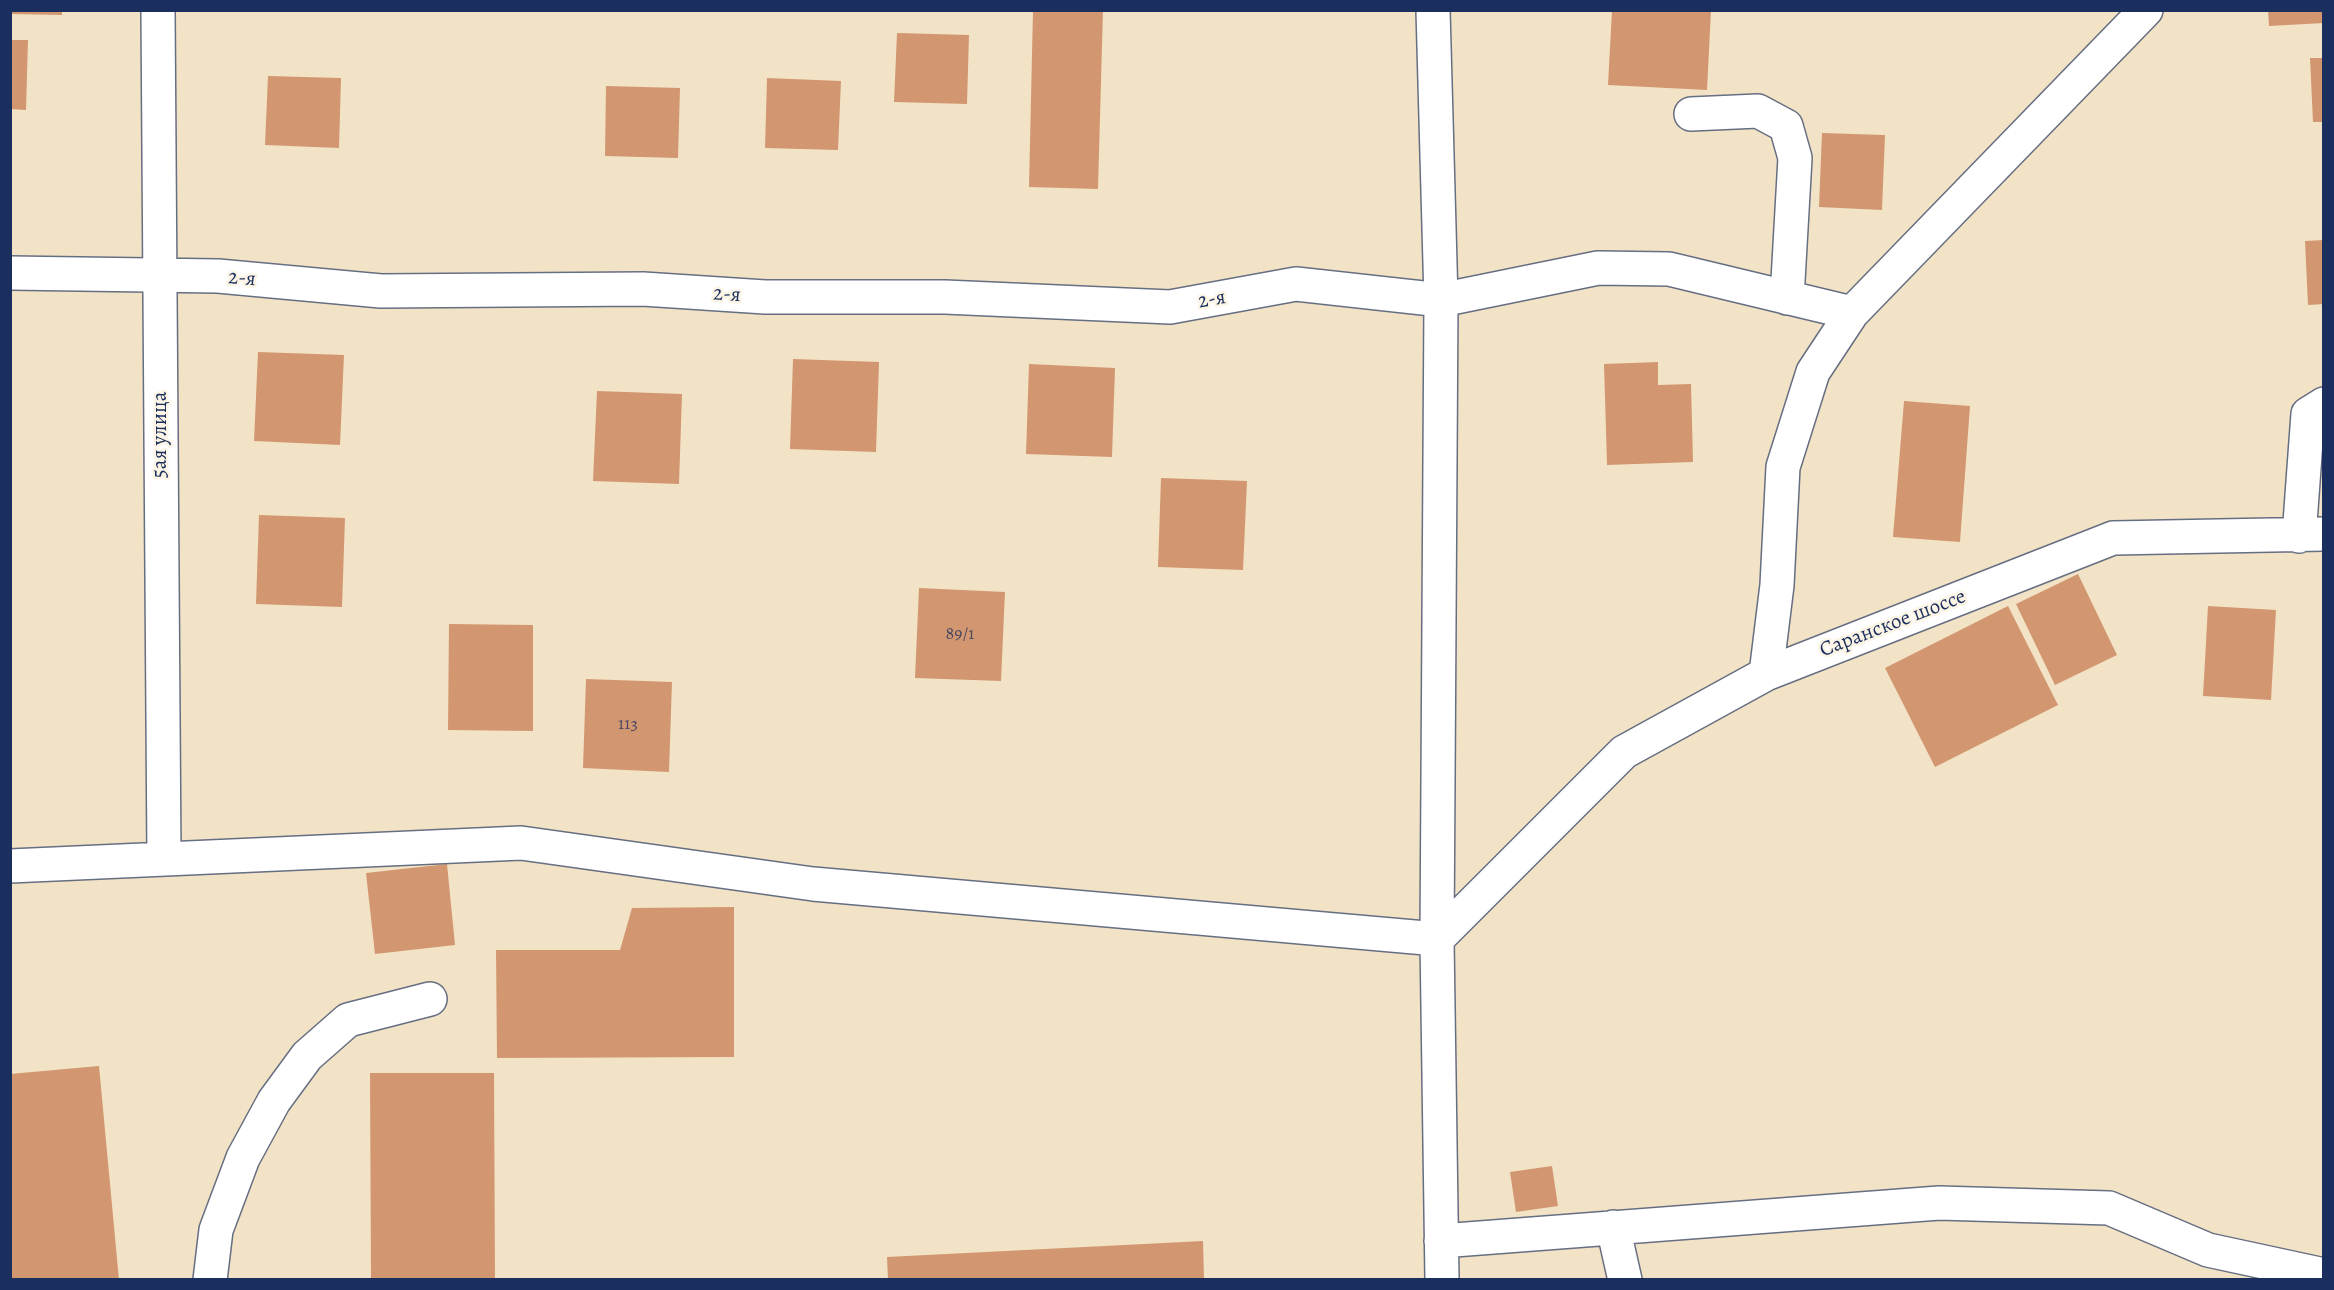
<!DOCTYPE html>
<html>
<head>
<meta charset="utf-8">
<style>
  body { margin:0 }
  #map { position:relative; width:2334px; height:1290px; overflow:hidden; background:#f2e3c6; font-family:Alegreya,serif }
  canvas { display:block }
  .frame { position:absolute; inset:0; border:12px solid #1b2f5e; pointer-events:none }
</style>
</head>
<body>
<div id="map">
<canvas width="2334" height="1290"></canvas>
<div class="frame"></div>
</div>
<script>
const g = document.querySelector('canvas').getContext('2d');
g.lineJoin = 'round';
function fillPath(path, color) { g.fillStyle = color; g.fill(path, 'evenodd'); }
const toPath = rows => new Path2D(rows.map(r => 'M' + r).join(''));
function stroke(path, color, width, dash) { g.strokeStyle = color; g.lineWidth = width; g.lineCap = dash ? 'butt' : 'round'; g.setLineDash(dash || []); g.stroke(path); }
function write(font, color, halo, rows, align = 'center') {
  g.font = font + ' Alegreya,serif'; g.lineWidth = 5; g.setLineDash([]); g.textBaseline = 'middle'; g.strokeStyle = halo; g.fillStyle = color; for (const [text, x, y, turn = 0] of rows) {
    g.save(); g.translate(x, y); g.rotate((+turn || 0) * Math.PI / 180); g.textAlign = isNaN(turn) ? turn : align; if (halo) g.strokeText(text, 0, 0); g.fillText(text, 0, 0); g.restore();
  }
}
fillPath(toPath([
  [10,10,62,10,62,15,10,14],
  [1033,10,1103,10,1098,189,1029,187],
  [1612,10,1711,10,1707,90,1608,85],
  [2268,10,2324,10,2324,23,2269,26],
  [897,33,969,35,967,104,894,102],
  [10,40,28,40,26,110,10,109],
  [2310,58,2324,58,2324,122,2313,122],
  [268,76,341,78,339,148,265,145],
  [767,78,841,81,838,150,765,148],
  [606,86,680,88,678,158,605,156],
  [1822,133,1885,135,1882,210,1819,207],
  [2324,240,2324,304,2308,305,2305,241],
  [258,352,344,355,340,445,254,441],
  [793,359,879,362,876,452,790,449],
  [1658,362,1658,385,1691,384,1693,462,1607,465,1604,364],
  [1029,364,1115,368,1112,457,1026,454],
  [597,391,682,394,679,484,593,481],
  [1904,401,1970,406,1960,542,1893,537],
  [1161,478,1247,481,1243,570,1158,567],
  [259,515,345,518,342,607,256,604],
  [2078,574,2117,655,2055,685,2016,604],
  [919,588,1005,592,1001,681,915,678],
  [2008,606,2058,705,1935,767,1885,668],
  [2208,606,2276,610,2271,700,2203,696],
  [449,624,533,625,533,731,448,730],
  [586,679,672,682,669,772,583,768],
  [447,864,455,945,375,954,366,873],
  [734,907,734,1057,497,1058,496,950,620,950,632,908],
  [99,1066,119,1280,10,1280,10,1074],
  [370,1073,494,1073,495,1280,371,1280],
  [1552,1166,1558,1206,1516,1212,1510,1172],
  [1203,1241,1204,1280,888,1280,887,1257]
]), '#d29770');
const minor = toPath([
  [158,10,164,859],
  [1433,10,1441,300,1437,939,1442,1280],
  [1691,114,1758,111,1786,126,1795,158,1787,298],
  [10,273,218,276,381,291,643,289,765,297,945,297,1170,307,1296,284,1441,300,1598,268,1669,269,1852,313],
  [2299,536,2308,414,2324,404],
  [1766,674,1777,585,1783,467,1813,372,1852,313,2146,10],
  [10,866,521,843,813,884,1437,939,1624,752,1766,674,2113,538,2324,534],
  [1613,1227,1625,1280],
  [1441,1241,1939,1203,2109,1208,2208,1250,2324,1275],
  [210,1280,216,1230,243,1158,274,1101,307,1056,348,1020,430,999]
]);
stroke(minor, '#666e82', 36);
stroke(minor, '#fff', 33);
write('18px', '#494962', null, [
  ["89/1",960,635],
  ["113",628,725]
]);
write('21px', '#1b2f5e', '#fcf5e5', [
  ["2-я",242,279,5],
  ["2-я",727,295,4],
  ["2-я",1212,300,-10],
  ["5ая улица",161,435,-90],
  ["Саранское шоссе",1893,624,-21]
]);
</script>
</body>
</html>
